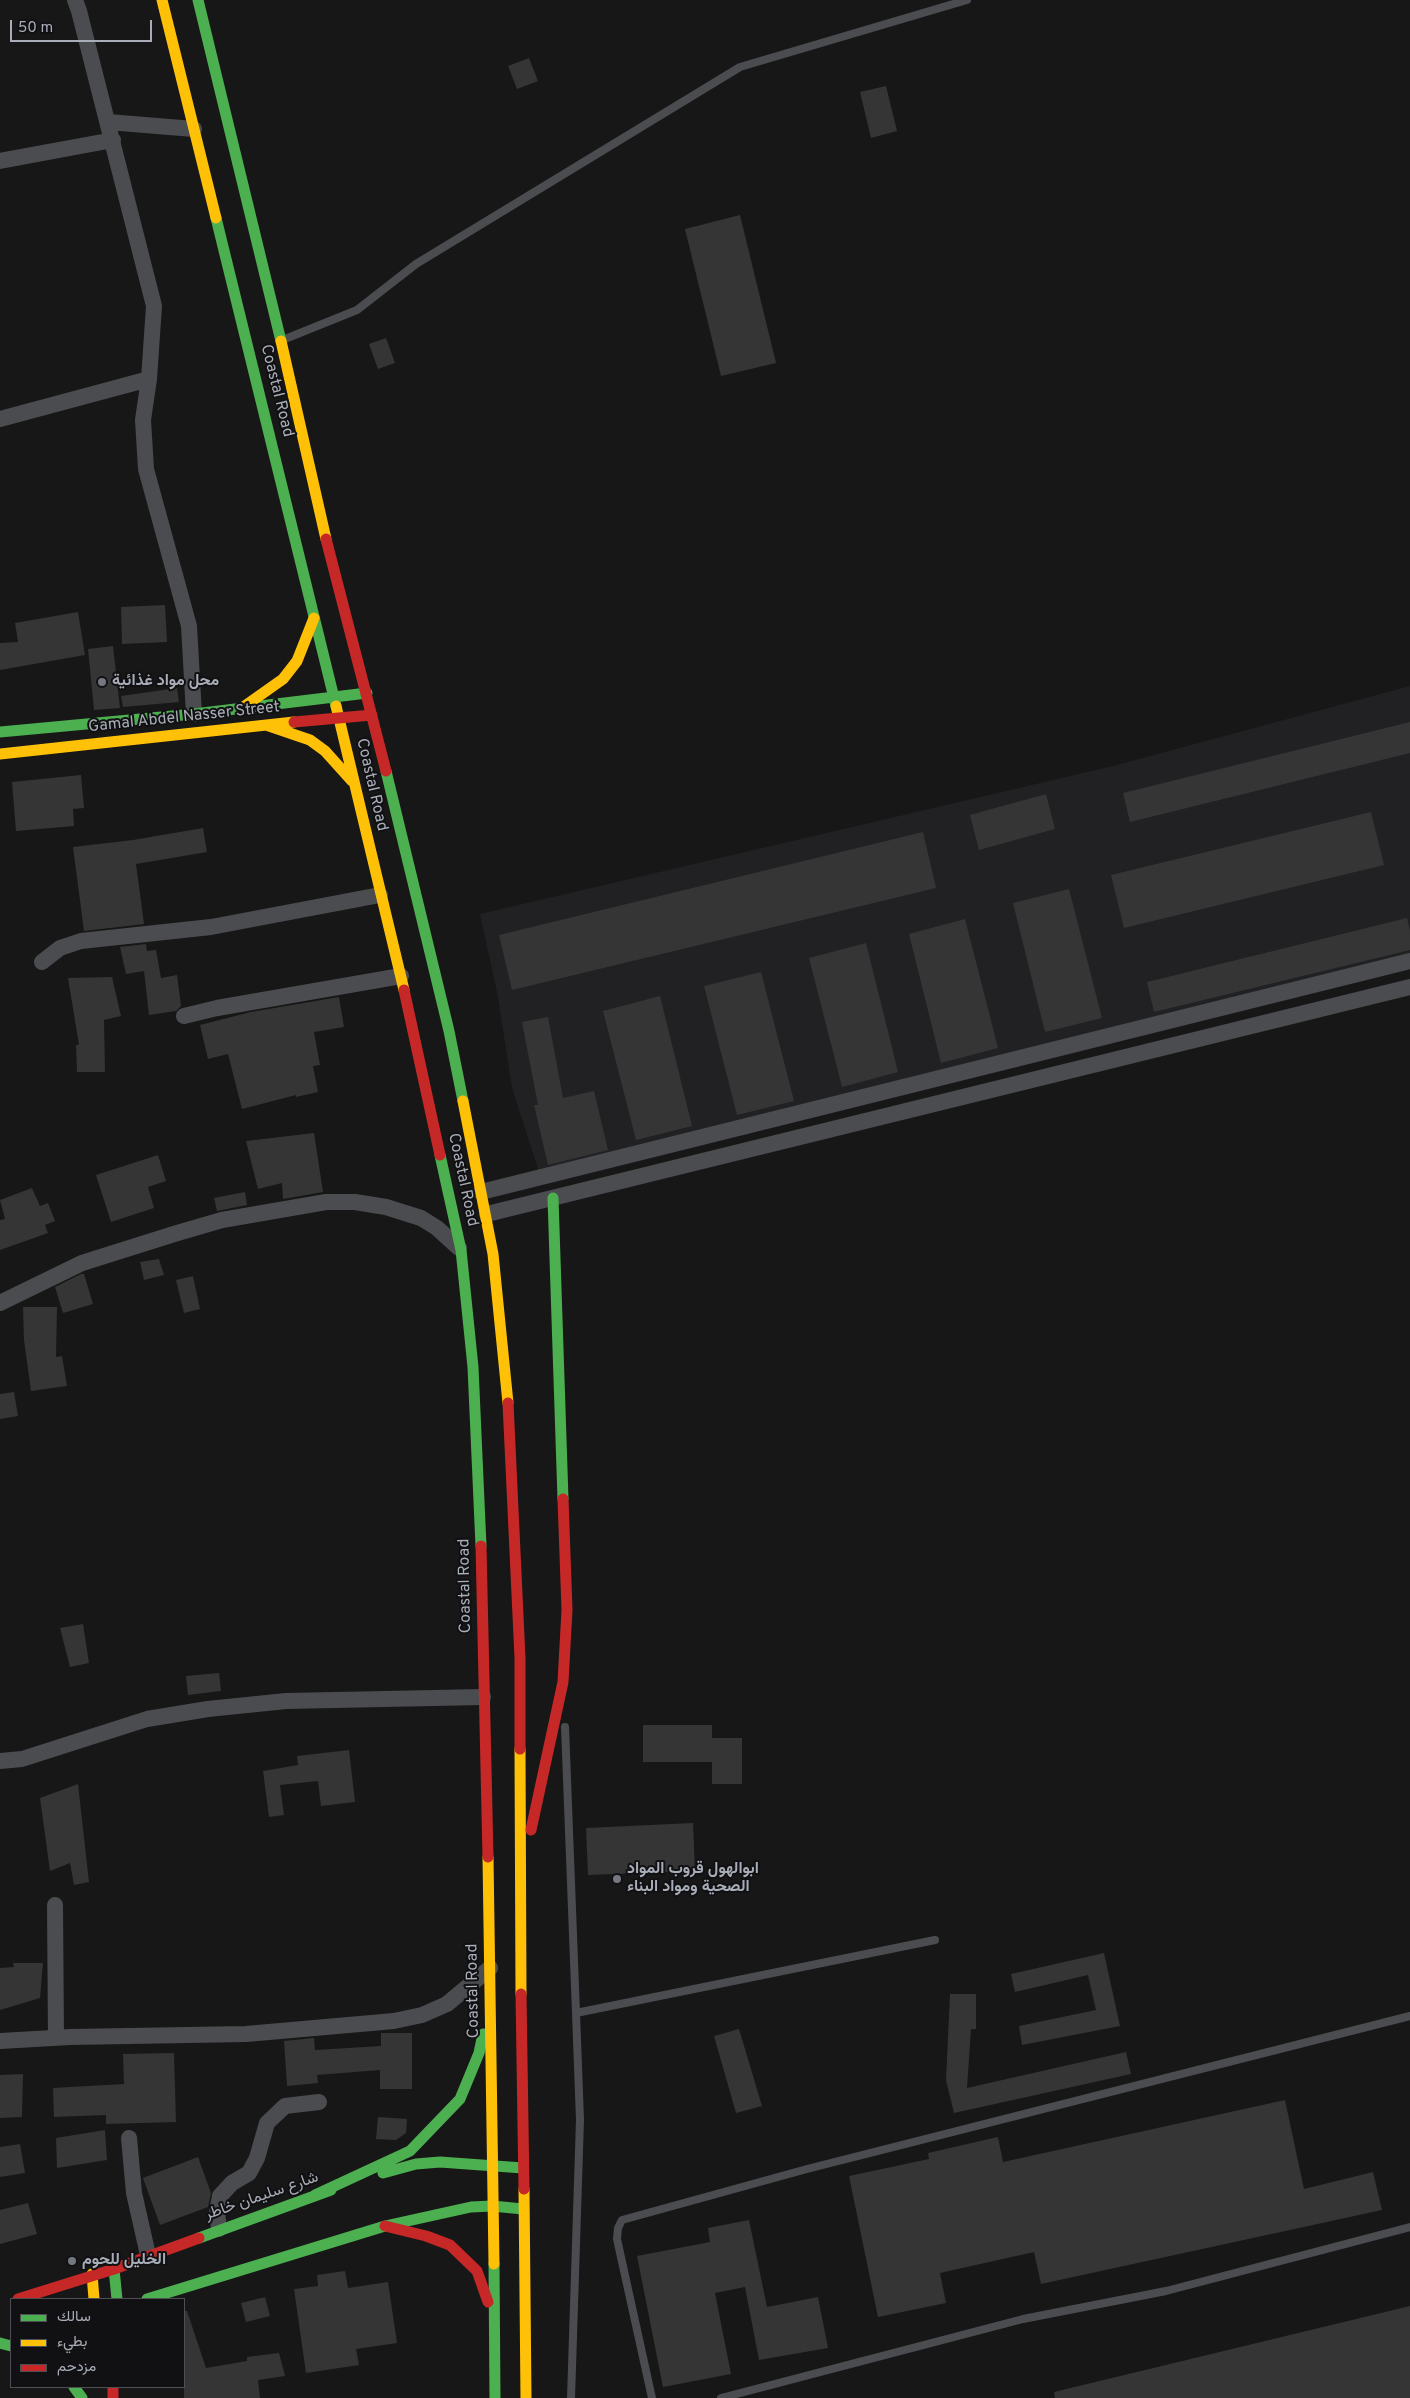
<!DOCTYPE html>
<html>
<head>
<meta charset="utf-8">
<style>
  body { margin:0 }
  #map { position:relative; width:1410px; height:2398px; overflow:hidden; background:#171717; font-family:Overpass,Vazirmatn,sans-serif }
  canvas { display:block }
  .legend { position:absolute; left:10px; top:2298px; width:175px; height:90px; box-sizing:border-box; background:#111113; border:1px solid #4d4f55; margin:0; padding:6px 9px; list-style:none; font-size:15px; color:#a8adb8 }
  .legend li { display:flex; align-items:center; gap:10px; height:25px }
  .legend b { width:25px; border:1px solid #4d4f55 }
  .scale { position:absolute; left:10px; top:20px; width:142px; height:22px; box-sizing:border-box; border:2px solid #a8adb8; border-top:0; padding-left:6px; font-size:15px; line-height:18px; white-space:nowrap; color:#a8adb8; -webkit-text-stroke:4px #111113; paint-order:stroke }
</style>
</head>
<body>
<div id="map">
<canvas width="1410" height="2398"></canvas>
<ul class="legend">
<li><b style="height:6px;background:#4caf50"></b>سالك</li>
<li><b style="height:6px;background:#ffc107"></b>بطيء</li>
<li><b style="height:6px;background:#c62828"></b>مزدحم</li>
</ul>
<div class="scale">50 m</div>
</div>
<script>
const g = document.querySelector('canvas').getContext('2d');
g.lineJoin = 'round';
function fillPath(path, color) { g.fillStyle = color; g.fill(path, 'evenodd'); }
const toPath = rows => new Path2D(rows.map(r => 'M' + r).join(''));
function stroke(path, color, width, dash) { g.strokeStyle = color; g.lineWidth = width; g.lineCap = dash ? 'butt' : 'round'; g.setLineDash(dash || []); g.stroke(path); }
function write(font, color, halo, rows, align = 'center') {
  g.font = font + ' Overpass,Vazirmatn,sans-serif'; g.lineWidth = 4; g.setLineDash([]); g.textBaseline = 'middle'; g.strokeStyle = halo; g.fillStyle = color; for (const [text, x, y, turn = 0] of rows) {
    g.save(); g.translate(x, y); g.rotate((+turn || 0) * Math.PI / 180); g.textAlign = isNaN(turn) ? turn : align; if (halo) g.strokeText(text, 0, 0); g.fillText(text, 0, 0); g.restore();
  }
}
fillPath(toPath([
  [1410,686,1410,954,540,1175,512,1088,498,997,480,914,1113,766]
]), '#212123');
fillPath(toPath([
  [529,58,538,81,517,89,508,66],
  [886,86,897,131,871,138,860,92],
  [740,215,776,363,721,376,685,229],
  [386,338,395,363,378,369,369,344],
  [165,605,167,642,122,644,121,607],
  [78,612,85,655,0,670,0,643,18,642,15,623],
  [113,646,120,708,94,710,88,649],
  [177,688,179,702,123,707,121,696],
  [1410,722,1410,753,1130,822,1123,793],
  [81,775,84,808,73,809,74,826,16,831,12,782],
  [1046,794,1055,829,979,850,970,815],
  [1371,812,1384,865,1124,928,1111,875],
  [203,828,207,852,136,864,144,924,84,931,73,847,133,840],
  [923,832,936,888,512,990,499,935],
  [1069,889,1102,1018,1045,1032,1013,903],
  [1407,918,1410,931,1410,950,1154,1012,1147,982],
  [965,919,998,1048,941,1063,909,934],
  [866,943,898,1072,842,1087,809,958],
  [146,944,147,951,156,950,161,978,177,975,181,1006,176,1011,149,1015,144,971,126,974,120,947],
  [761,972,794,1101,737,1115,704,986],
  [112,977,121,1016,104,1020,105,1072,77,1072,76,1045,79,1045,68,978],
  [660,996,692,1126,636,1140,603,1011],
  [339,997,344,1027,314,1032,320,1065,313,1066,318,1092,296,1097,296,1095,242,1109,228,1054,208,1059,200,1025,251,1012],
  [548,1017,563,1098,594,1091,608,1150,548,1165,534,1105,538,1105,522,1022],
  [314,1133,323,1192,283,1199,282,1183,258,1189,246,1141],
  [158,1155,166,1181,148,1187,154,1208,111,1222,96,1175],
  [32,1188,40,1206,48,1203,55,1221,45,1225,48,1233,0,1250,0,1220,5,1219,0,1200],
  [245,1192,247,1205,217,1211,214,1198],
  [159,1259,164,1275,144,1280,140,1262],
  [81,1274,84,1274,93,1304,63,1313,55,1287],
  [193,1276,200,1309,184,1313,176,1280],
  [23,1307,57,1307,56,1357,62,1356,67,1386,31,1391,24,1340],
  [14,1392,18,1416,0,1419,0,1394],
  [83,1624,89,1663,70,1667,60,1628],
  [219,1673,221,1691,188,1695,186,1676],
  [643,1725,712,1725,712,1738,742,1738,742,1784,712,1784,712,1762,643,1762],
  [349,1750,355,1802,321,1806,318,1781,280,1785,284,1815,269,1817,263,1771,298,1765,297,1756],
  [78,1784,89,1882,74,1885,70,1863,50,1871,40,1798],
  [693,1823,695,1871,588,1875,586,1828],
  [1104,1953,1120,2026,1022,2045,1019,2026,1096,2010,1088,1975,1015,1992,1011,1974],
  [13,1963,43,1963,40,1998,0,2010,0,1968,14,1967],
  [950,1994,976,1994,976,2029,971,2029,967,2088,1126,2052,1131,2074,954,2113,946,2080],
  [739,2029,762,2106,736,2113,714,2036],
  [381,2033,412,2033,412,2089,380,2089,380,2070,317,2075,318,2083,287,2086,284,2041,314,2038,315,2050,381,2046],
  [174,2053,176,2122,106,2124,106,2115,54,2117,53,2088,124,2084,123,2054],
  [23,2074,22,2117,0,2118,0,2075],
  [1285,2100,1304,2189,1373,2172,1382,2210,1041,2284,1034,2252,940,2273,946,2303,878,2317,849,2176,929,2159,928,2153,998,2137,1003,2162],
  [378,2117,407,2119,406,2133,396,2140,376,2139],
  [105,2130,107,2160,57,2168,56,2138],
  [20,2144,25,2173,0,2177,0,2147],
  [198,2157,211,2193,208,2207,160,2225,143,2178],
  [28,2203,37,2234,0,2244,0,2210],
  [749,2220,767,2307,818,2297,828,2348,759,2360,745,2287,715,2293,731,2374,663,2387,637,2256,710,2242,708,2228],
  [345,2271,348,2288,388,2282,397,2343,356,2349,359,2365,306,2373,294,2289,318,2286,317,2275],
  [265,2297,270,2316,246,2322,241,2303],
  [1410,2306,1410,2398,1055,2398,1054,2392],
  [184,2311,187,2311,206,2368,247,2361,247,2357,279,2353,285,2376,258,2380,260,2398,184,2398]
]), '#353536');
stroke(toPath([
  [285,339,357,310,416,264,740,67,967,0],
  [565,1727,576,2013],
  [571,2398,580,2120,576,2013,935,1940],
  [652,2398,617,2239,618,2228,622,2220,807,2169,1410,2016],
  [721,2398,1023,2319,1166,2291,1410,2227]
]), '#4b4c50', 8);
stroke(toPath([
  [75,0,79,11,154,306,149,379,143,420,146,469,189,626,194,714],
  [108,122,194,129],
  [0,161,113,140],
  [0,419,149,379],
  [42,962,60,948,81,941,211,927,380,895],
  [184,1016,217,1008,401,976],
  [481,1192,1410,961],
  [487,1214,1410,987],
  [0,1303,82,1263,174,1234,222,1220,326,1202,355,1202,386,1207,421,1218,437,1228,459,1248],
  [0,1761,22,1759,147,1719,208,1709,286,1701,483,1697],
  [55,1905,56,2038],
  [0,2041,70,2037,246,2034,394,2021,422,2015,447,2004,490,1968],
  [129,2138,134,2193,148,2255],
  [219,2229,217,2212,220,2196,232,2183,249,2173,257,2158,267,2123,285,2106,319,2102]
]), '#4b4c50', 16);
stroke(toPath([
  [198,0,281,341],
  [216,218,336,706],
  [0,732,194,714,367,693],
  [386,771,449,1031,463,1101],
  [440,1155,461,1250,473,1367,481,1546],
  [553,1198,563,1499],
  [383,2173,416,2164,440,2162,523,2168],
  [315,2195,410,2151,460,2099,479,2053,483,2034],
  [199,2238,331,2190],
  [494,2264,495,2398],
  [114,2269,117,2299],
  [147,2299,385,2226,471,2207,492,2206,523,2209],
  [0,2343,11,2346],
  [74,2387,82,2398]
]), '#4caf50', 11);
stroke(toPath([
  [162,0,216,218],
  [281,341,326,539],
  [336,706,404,990],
  [242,708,283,679,297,661,314,618],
  [266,725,310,740,325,751,352,781],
  [0,754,294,722],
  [463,1101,493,1254,508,1403],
  [520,1749,521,1994],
  [488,1857,494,2264],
  [524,2189,526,2398],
  [92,2274,94,2299]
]), '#ffc107', 11);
stroke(toPath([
  [326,539,386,771],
  [294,722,372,715],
  [404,990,440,1155],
  [508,1403,520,1658,520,1749],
  [481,1546,488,1857],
  [531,1830,563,1682,567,1610,563,1499],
  [521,1994,524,2189],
  [385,2226,426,2236,450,2245,477,2271,488,2302],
  [18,2299,114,2269,199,2238],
  [113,2387,113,2398]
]), '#c62828', 11);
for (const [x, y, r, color] of [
  [102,682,5,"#757880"],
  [617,1879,5,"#757880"],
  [72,2261,5,"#757880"]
]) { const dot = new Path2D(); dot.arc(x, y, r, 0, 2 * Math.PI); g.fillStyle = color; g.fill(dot); stroke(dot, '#111113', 2); }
write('16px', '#a8adb8', '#111113', [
  ["Coastal Road",276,391,76],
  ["Gamal Abdel Nasser Street",184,718,-6],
  ["Coastal Road",371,785,77],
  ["Coastal Road",462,1180,78],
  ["Coastal Road",466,1586,-91],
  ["Coastal Road",474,1991,-91],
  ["شارع سليمان خاطر",262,2197,-19]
]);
write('bold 16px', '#a8adb8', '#111113', [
  ["محل مواد غذائية",112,682],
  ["ابوالهول قروب المواد",627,1870],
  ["الصحية ومواد البناء",627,1888],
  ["الخليل للحوم",82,2261]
], 'left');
</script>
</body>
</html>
